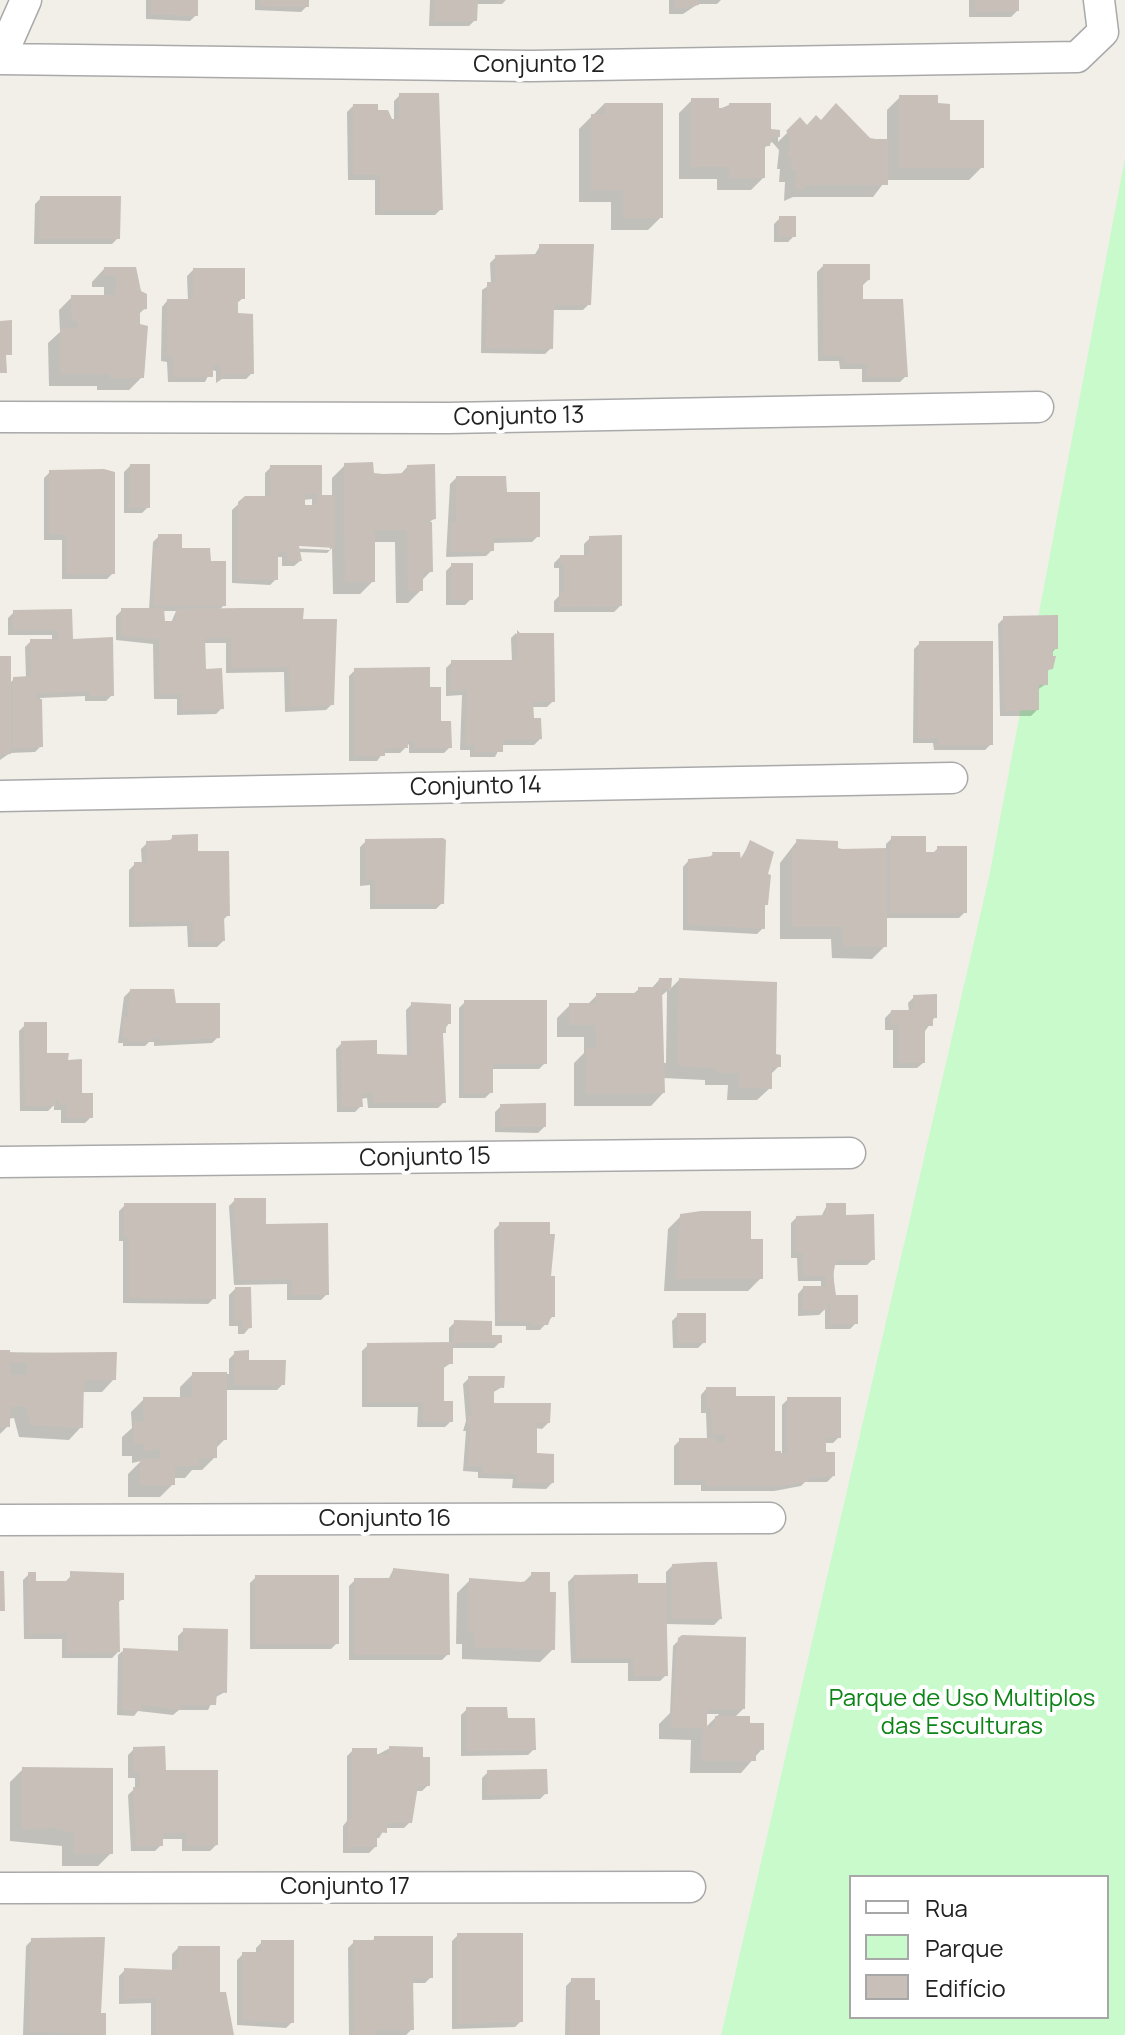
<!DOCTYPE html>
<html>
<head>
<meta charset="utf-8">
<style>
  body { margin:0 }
  #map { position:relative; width:1125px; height:2035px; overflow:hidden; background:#f2efe9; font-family:Manrope,sans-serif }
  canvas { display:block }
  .legend { position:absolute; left:849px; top:1875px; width:260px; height:144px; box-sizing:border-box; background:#fff; border:2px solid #a7a7a7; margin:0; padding:10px 14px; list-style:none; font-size:24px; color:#222 }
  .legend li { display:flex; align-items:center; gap:16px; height:40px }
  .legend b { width:40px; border:2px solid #a7a7a7 }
</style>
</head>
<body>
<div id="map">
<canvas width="1125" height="2035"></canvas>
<ul class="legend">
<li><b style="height:10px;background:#fff"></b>Rua</li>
<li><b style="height:22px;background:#c8facc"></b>Parque</li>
<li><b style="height:22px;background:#c7bfb8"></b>Edifício</li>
</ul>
</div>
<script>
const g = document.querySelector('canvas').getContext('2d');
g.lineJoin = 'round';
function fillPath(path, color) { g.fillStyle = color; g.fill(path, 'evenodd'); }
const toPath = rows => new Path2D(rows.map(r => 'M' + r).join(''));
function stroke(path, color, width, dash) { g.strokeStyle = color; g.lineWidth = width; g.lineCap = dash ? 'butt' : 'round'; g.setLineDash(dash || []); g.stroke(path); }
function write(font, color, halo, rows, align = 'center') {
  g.font = font + ' Manrope,sans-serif'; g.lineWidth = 8; g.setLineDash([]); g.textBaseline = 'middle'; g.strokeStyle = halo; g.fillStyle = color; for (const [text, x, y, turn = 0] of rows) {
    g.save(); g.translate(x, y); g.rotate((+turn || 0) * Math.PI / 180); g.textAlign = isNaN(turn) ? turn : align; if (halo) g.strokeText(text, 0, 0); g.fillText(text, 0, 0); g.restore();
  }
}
fillPath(toPath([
  [1125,158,1125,2035,721,2035,989,877],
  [851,1877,1107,1877,1107,2017,851,2017]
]), '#c8facc');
fillPath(toPath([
  [146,0,196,0,196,15,190,21,146,19],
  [255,0,307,0,307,6,301,12,255,10],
  [430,0,506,0,502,4,475,4,475,20,469,26,429,26],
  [669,0,721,0,717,4,698,4,683,14,669,14],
  [969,0,1017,0,1017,11,1011,17,969,17],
  [400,95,441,209,435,215,375,215,375,180,348,180,347,112,353,106,376,112,394,128,394,101],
  [900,97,936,105,982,167,969,180,886,180,873,197,793,197,784,201,785,182,779,182,780,169,777,169,779,150,772,142,763,149,763,178,751,190,717,190,717,179,679,179,679,113,692,100,717,110,729,105,769,131,778,131,778,142,800,120,807,127,887,141,887,110],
  [605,103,661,217,648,230,611,230,611,202,579,202,579,129],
  [41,198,118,238,112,244,34,244,35,204],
  [780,218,794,236,788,242,774,242,774,224],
  [540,246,589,304,583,310,551,310,551,348,545,354,481,353,482,290,491,284,490,263,496,257,534,256],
  [823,266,868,280,861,287,861,301,906,376,900,382,862,382,862,369,840,369,839,361,818,361,817,272],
  [104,269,135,269,145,308,138,315,142,377,129,390,97,390,97,386,49,386,48,343,60,332,59,310,72,297,104,297,104,287,92,287,92,282],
  [193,270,243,298,236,304,252,373,246,379,222,379,216,383,216,371,211,370,205,382,168,382,167,362,161,361,162,307,167,301,188,301,187,276],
  [345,465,372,475,399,476,408,466,434,518,430,522,431,571,421,581,421,590,408,603,396,603,395,542,373,542,373,581,360,594,333,594,332,548,327,553,298,552,300,561,294,566,282,566,282,557,276,557,276,579,270,585,232,583,232,510,245,498,265,498,265,473,271,467,320,467,320,497,332,497,332,478],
  [312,499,312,507,303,508,303,500],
  [289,544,330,546,330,550,289,548],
  [130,466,148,507,142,513,124,513,124,472],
  [50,472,113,573,107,579,62,579,62,540,44,540,44,478],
  [456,478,505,494,538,536,532,542,492,543,492,550,486,556,446,557,450,484],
  [159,536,209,563,224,605,219,610,301,621,332,704,326,710,285,712,284,672,226,673,226,643,204,643,204,671,222,708,216,714,177,715,177,699,154,699,153,644,116,640,116,616,122,610,149,610,153,542],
  [163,611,176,611,171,623,163,623],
  [590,538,620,606,614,612,554,612,554,601,559,596,559,568,554,568,554,563,560,557,584,557,584,544],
  [452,565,471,599,465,605,446,605,446,571],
  [70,611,71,641,112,695,106,701,85,701,85,696,40,698,41,746,35,752,10,753,0,760,0,658,9,684,14,679,26,678,25,647,31,641,52,641,52,635,8,635,8,618,14,612],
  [1004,618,1056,648,1051,654,1046,684,1037,690,1037,710,1031,716,1000,716,998,624],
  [516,633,553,701,547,707,532,707,532,720,540,739,534,745,501,745,495,757,470,757,470,750,460,750,462,695,446,696,446,668,452,662,512,662,511,638],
  [920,643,991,744,985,750,934,750,933,743,913,743,914,649],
  [355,670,428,689,450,747,444,753,409,753,409,744,400,753,383,753,377,761,349,761,349,676],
  [173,837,228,915,222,921,223,941,217,947,188,947,187,926,129,927,129,870,135,864,142,864,141,849,147,843,167,843],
  [892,838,924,854,932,854,938,848,965,912,959,918,885,918,885,946,872,959,832,958,831,939,780,939,780,863,797,841,836,849,886,850,886,844],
  [366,841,442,903,436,909,370,909,370,885,360,886,360,847],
  [751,842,765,876,763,928,757,934,683,930,683,867,689,860,709,858,713,854,739,861],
  [659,980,669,980,669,990,679,980,774,1056,779,1066,770,1075,770,1088,757,1100,727,1100,728,1085,705,1085,705,1080,663,1078,663,1093,651,1106,574,1106,574,1063,584,1053,584,1037,557,1037,557,1018,570,1005,587,1005,597,995,632,995,639,989,651,989],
  [667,991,666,1063,662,1063,660,997],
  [130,991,174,1005,218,1037,212,1043,154,1046,154,1042,149,1042,145,1046,123,1046,123,1043,118,1043,124,997],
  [914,997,935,1017,925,1031,923,1063,917,1068,893,1068,893,1030,885,1030,885,1018,891,1012,909,1012,908,1003],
  [465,1002,545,1063,539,1069,491,1069,491,1092,485,1098,459,1098,459,1008],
  [412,1004,449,1023,441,1035,444,1102,438,1108,368,1108,367,1098,360,1099,361,1106,355,1112,337,1112,336,1049,342,1043,375,1056,407,1057,406,1010],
  [25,1025,45,1055,66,1062,91,1117,85,1123,61,1123,61,1110,54,1110,54,1105,48,1111,20,1111,19,1031],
  [501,1106,544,1127,538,1133,495,1132,495,1112],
  [235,1200,264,1226,327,1294,321,1300,287,1300,287,1284,234,1285,229,1206],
  [125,1205,214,1298,208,1304,123,1303,123,1241,119,1241,119,1211],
  [827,1205,844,1217,873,1259,867,1265,833,1265,835,1297,856,1323,850,1329,825,1329,825,1309,819,1315,798,1316,798,1294,803,1288,821,1288,821,1281,798,1281,797,1258,791,1258,791,1223,797,1217,821,1217],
  [681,1216,761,1278,748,1291,664,1291,668,1229],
  [500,1224,548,1278,553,1316,540,1330,526,1330,526,1326,495,1326,494,1230],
  [235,1289,249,1328,244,1334,238,1334,238,1326,229,1326,229,1295],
  [678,1315,704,1342,698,1348,673,1348,672,1321],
  [455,1322,500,1342,494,1348,451,1348,451,1363,442,1369,442,1403,451,1421,445,1427,417,1427,418,1407,362,1407,362,1351,368,1345,449,1344,449,1328],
  [0,1352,115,1354,114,1379,102,1392,82,1392,81,1427,69,1440,19,1437,14,1418,8,1419,8,1426,0,1434],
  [235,1353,283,1384,277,1390,225,1390,225,1439,215,1449,215,1457,202,1470,192,1470,185,1478,173,1478,173,1484,160,1497,128,1497,128,1474,141,1461,132,1463,132,1456,122,1456,122,1437,132,1428,131,1412,144,1399,180,1399,180,1387,193,1374,229,1374,229,1359],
  [469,1378,502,1387,492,1393,492,1404,548,1423,542,1429,535,1428,535,1455,552,1483,546,1489,512,1488,513,1479,478,1478,478,1472,463,1471,466,1431,463,1431,466,1421,463,1384],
  [706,1389,734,1398,773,1453,782,1453,782,1405,788,1399,839,1437,833,1443,824,1443,833,1476,827,1482,805,1482,801,1486,774,1491,701,1491,701,1485,674,1485,674,1446,680,1440,707,1440,706,1413,701,1413,701,1395],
  [672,1566,720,1619,714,1625,665,1624,666,1675,660,1681,628,1681,628,1663,571,1663,568,1582,574,1576,636,1585,666,1585,666,1572],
  [393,1570,448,1654,442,1660,349,1660,349,1586,355,1580,388,1580],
  [29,1574,34,1583,64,1583,71,1576,122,1599,117,1604,118,1652,112,1658,62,1658,62,1639,24,1639,23,1580],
  [532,1574,553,1649,540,1662,462,1659,462,1644,456,1644,457,1593,470,1580,523,1583],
  [256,1577,337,1643,331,1649,250,1649,250,1583],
  [184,1630,225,1692,214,1698,208,1710,179,1710,173,1715,138,1711,134,1716,117,1715,118,1655,124,1650,178,1653,178,1636],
  [679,1640,743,1709,734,1718,748,1725,762,1749,741,1773,690,1773,691,1740,659,1739,659,1724,670,1713,673,1646],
  [705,1714,719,1714,705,1728],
  [467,1709,506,1720,534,1749,528,1755,461,1756,461,1715],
  [390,1748,428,1785,422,1791,415,1791,410,1822,404,1828,385,1828,379,1838,375,1838,375,1847,369,1853,343,1853,343,1826,347,1821,347,1756,353,1750,375,1756],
  [134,1749,164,1772,216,1845,210,1851,182,1851,182,1839,161,1839,161,1845,155,1851,131,1851,128,1795,135,1788,135,1778,128,1778,128,1755],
  [23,1769,111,1853,98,1866,62,1866,62,1846,10,1841,10,1782],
  [488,1772,546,1793,540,1799,482,1800,482,1778],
  [458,1935,521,2021,515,2027,452,2029,452,1941],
  [375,1938,431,1977,425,1983,411,1983,412,2029,406,2035,349,2035,348,1948,354,1942,371,1942],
  [32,1940,99,2015,104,2015,104,2035,23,2035,26,1946],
  [262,1942,292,2022,286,2028,237,2025,237,1960,243,1954,256,1954,256,1948],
  [178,1948,219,1994,232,2035,151,2035,151,2003,119,2004,119,1976,125,1970,172,1972,172,1954],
  [572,1980,593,2002,598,2002,598,2035,565,2035,566,1986]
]), '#0003');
fillPath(toPath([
  [151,0,198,0,198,16,151,14],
  [260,0,309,0,309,7,272,7,260,5],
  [434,0,478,0,477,21,434,21],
  [675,0,699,0,699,5,675,9],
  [975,0,1019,0,1019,11,975,12],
  [399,93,439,93,443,210,380,210,380,175,353,175,353,104,378,104,378,110,388,110,392,119,399,119],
  [899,95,938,95,938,103,950,104,950,120,984,120,984,168,899,168],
  [691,98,719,98,719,108,729,108,729,103,771,103,771,129,780,130,780,137,771,137,770,146,765,146,765,178,729,178,729,167,691,167],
  [605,103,663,103,663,218,623,218,623,190,591,190,591,114,605,114],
  [836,103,871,139,888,139,888,185,804,185,804,189,796,189,797,170,791,170,792,157,788,157,791,137,786,131,800,117,807,125,816,115,821,120],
  [40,196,121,196,120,239,39,239],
  [779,216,796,216,796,237,779,237],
  [539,244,594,244,591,305,554,305,553,349,486,348,487,282,496,282,495,255,539,254],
  [823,264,870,264,870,280,863,281,863,299,903,299,908,377,868,377,867,364,845,363,845,356,823,355],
  [104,267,136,267,141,291,147,294,147,309,140,310,140,324,148,326,144,378,109,378,109,374,61,374,60,329,78,328,78,321,72,321,71,295,116,295,116,275,104,276],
  [193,268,245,268,245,299,238,299,238,313,253,314,254,374,226,374,226,378,221,378,221,365,213,365,213,377,173,377,173,356,167,356,167,299,193,299],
  [12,320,12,355,6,355,7,373,0,373,0,321],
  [373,462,374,473,383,474,407,473,407,465,435,464,436,519,420,522,432,522,433,572,423,572,423,591,408,591,407,530,375,530,375,582,345,582,344,463],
  [130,464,150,464,150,508,129,507],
  [270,465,322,465,322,495,335,495,335,548,299,546,302,561,287,561,287,552,278,552,278,580,241,579,237,577,238,502,245,496,270,496],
  [305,494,317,494,317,505,305,505],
  [104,469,115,472,115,574,67,574,67,535,49,534,49,470],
  [456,476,506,476,507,492,540,492,540,537,494,538,494,551,451,552,451,522,456,522],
  [158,534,182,534,182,548,210,548,211,561,226,561,226,606,154,606,154,548,158,548],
  [622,535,622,606,559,607,560,593,564,593,564,563,560,563,560,555,590,555,589,536],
  [451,563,473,563,473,600,451,600],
  [121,608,164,608,165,621,177,621,176,609,243,608,304,608,303,619,337,619,334,705,290,707,289,667,231,668,231,638,205,638,206,669,222,668,224,709,182,710,182,694,159,694,159,639,121,635],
  [72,609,73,639,113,637,114,696,90,696,90,691,35,693,36,699,42,699,43,747,13,748,13,677,31,676,30,639,58,639,58,630,13,630,13,610],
  [1058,615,1058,649,1053,649,1053,656,1056,656,1053,669,1048,670,1048,685,1039,685,1039,710,1005,711,1003,616],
  [517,630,520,633,554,633,555,702,533,701,534,718,541,718,542,739,503,740,503,752,475,752,475,745,465,745,467,690,451,691,451,660,517,660],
  [919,641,993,641,993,745,939,745,939,738,918,738],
  [0,656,11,656,11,754,0,755],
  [430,667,430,687,441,687,441,721,451,721,452,748,414,748,414,741,407,741,408,748,385,748,385,756,354,756,354,668],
  [198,834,198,851,229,851,230,916,224,916,225,941,193,942,193,921,134,922,134,862,147,862,146,841,172,840,172,835],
  [891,836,926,836,926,852,937,852,937,846,967,846,967,913,890,913],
  [443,838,446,840,444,904,375,904,375,880,366,880,365,839],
  [796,839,838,841,838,848,842,849,887,848,887,947,844,946,843,927,792,927,792,848,797,848],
  [750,840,774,852,768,874,771,875,768,905,765,905,765,929,688,924,688,859,713,856,712,852,740,852,741,861],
  [659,978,672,978,671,989,662,989,665,1093,586,1094,586,1048,596,1048,596,1025,569,1025,569,1003,596,1003,596,993,638,993,638,987,658,987],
  [679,978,777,982,776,1054,781,1055,781,1067,772,1067,772,1089,739,1088,740,1073,717,1073,717,1068,678,1066],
  [130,989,174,989,176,1003,220,1003,220,1038,160,1041,160,1037,153,1037,153,1041,128,1041,128,1038,123,1038,123,1017,128,1017],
  [937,994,937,1018,933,1018,933,1026,925,1026,925,1063,899,1063,898,1025,890,1025,891,1010,914,1010,913,995],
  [464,1000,547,1000,547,1064,493,1064,493,1093,464,1093],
  [411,1002,451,1004,451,1024,446,1024,446,1033,443,1033,446,1103,373,1103,373,1093,362,1094,363,1107,342,1107,341,1041,377,1040,377,1054,412,1055],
  [24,1022,47,1022,47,1053,69,1053,68,1060,82,1059,82,1093,93,1093,93,1118,67,1118,66,1104,59,1105,59,1099,56,1099,56,1106,25,1106],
  [546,1103,546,1127,500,1127,500,1104],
  [234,1198,266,1198,266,1224,328,1223,329,1295,292,1295,292,1279,239,1280],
  [124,1203,216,1203,216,1299,129,1298,129,1236,124,1236],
  [826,1203,846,1203,846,1215,874,1214,875,1260,836,1260,833,1276,836,1295,858,1295,858,1324,830,1324,830,1303,827,1303,827,1310,803,1310,803,1286,826,1286,826,1276,803,1276,803,1253,797,1253,796,1216,826,1215],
  [701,1211,751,1211,751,1239,763,1239,763,1279,676,1279,680,1214],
  [499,1222,550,1222,550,1234,555,1234,551,1276,555,1276,555,1317,551,1317,548,1325,531,1325,531,1321,500,1321],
  [235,1287,251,1287,252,1328,243,1329,243,1321,235,1321],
  [677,1313,706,1313,706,1343,678,1343],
  [454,1320,492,1321,492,1335,502,1335,502,1343,453,1343,453,1364,444,1364,444,1401,453,1401,453,1422,423,1422,423,1402,367,1402,367,1343,453,1342],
  [0,1350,10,1350,10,1353,117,1352,116,1380,84,1380,83,1428,31,1425,26,1406,10,1407,10,1427,0,1427],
  [10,1363,27,1363,27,1375,10,1375],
  [249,1350,249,1360,286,1360,285,1385,234,1385,234,1351],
  [192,1372,227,1372,227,1440,217,1440,217,1458,199,1458,199,1466,175,1466,175,1485,140,1485,140,1459,160,1459,160,1448,144,1452,144,1444,134,1444,134,1422,144,1422,143,1397,192,1397],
  [468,1376,505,1376,504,1388,494,1387,494,1403,551,1403,550,1423,537,1423,537,1453,554,1454,554,1483,517,1483,518,1474,483,1473,483,1466,468,1466,471,1426,468,1426,468,1416,472,1416],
  [706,1387,736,1387,736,1396,775,1396,775,1451,781,1451,781,1454,788,1454,787,1397,841,1397,841,1438,826,1438,826,1452,835,1452,835,1476,809,1477,809,1481,781,1486,706,1486,706,1480,679,1480,679,1438,716,1438,716,1442,725,1442,725,1434,712,1434,711,1408,706,1408],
  [705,1562,717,1562,722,1619,671,1619,672,1564],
  [393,1568,449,1574,450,1655,354,1655,354,1578,393,1578],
  [0,1571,4,1571,5,1611,0,1611],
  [70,1571,124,1573,124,1600,119,1600,120,1652,67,1653,67,1633,29,1634,28,1572,36,1572,36,1581,70,1581],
  [531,1572,550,1572,550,1592,556,1592,555,1650,474,1647,474,1632,468,1632,469,1578,521,1582,532,1580],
  [638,1574,638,1583,666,1583,668,1676,634,1676,633,1658,577,1658,574,1575],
  [255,1575,339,1575,339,1644,255,1644],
  [183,1628,228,1629,227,1693,217,1692,216,1705,181,1705,181,1710,142,1705,142,1711,122,1710,123,1648,183,1651],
  [682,1635,746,1637,745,1709,707,1709,707,1727,715,1727,715,1716,750,1716,750,1723,764,1723,764,1750,756,1750,756,1761,702,1761,703,1728,671,1727,678,1638],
  [466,1707,507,1707,508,1718,535,1718,536,1750,467,1751],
  [165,1746,166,1770,218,1770,218,1845,187,1846,187,1833,163,1833,163,1846,136,1846,133,1787,140,1787,140,1773,134,1773,133,1747],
  [389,1746,423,1747,423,1757,430,1757,430,1786,418,1786,412,1823,387,1823,387,1833,377,1832,377,1847,348,1847,348,1818,352,1818,352,1748,377,1748,377,1754,389,1754],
  [22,1767,113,1768,113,1854,74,1854,74,1833,55,1828,22,1829],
  [547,1769,548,1794,487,1795,487,1770],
  [457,1933,523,1933,523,2022,457,2024],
  [374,1936,433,1936,433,1978,413,1978,414,2030,375,2030,375,2035,354,2035,353,1940,374,1940],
  [105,1937,101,2013,106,2013,106,2035,29,2031,31,1938],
  [261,1940,294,1940,294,2023,242,2020,242,1952,261,1952],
  [178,1946,220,1946,220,1992,226,1992,234,2035,156,2035,156,1998,124,1999,124,1968,177,1970],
  [571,1978,595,1978,595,2000,600,2000,600,2035,569,2034]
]), '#c7bfb8');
const minor = toPath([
  [0,59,531,66,1077,57,1103,32,1099,0],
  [0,59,26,0],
  [0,417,448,418,1038,407],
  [0,796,952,778],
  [0,1162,850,1153],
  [0,1520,770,1518],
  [0,1888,690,1887]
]);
stroke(minor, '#a9a9a9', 33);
stroke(minor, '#fff', 30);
write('24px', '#222', '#fff', [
  ["Conjunto 12",539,65],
  ["Conjunto 13",519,417,-1],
  ["Conjunto 14",476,787,-1],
  ["Conjunto 15",425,1158,-1],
  ["Conjunto 16",385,1519],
  ["Conjunto 17",345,1887]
]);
write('24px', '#0c8416', '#fff', [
  ["Parque de Uso Multiplos",962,1699],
  ["das Esculturas",962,1727]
]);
</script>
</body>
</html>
